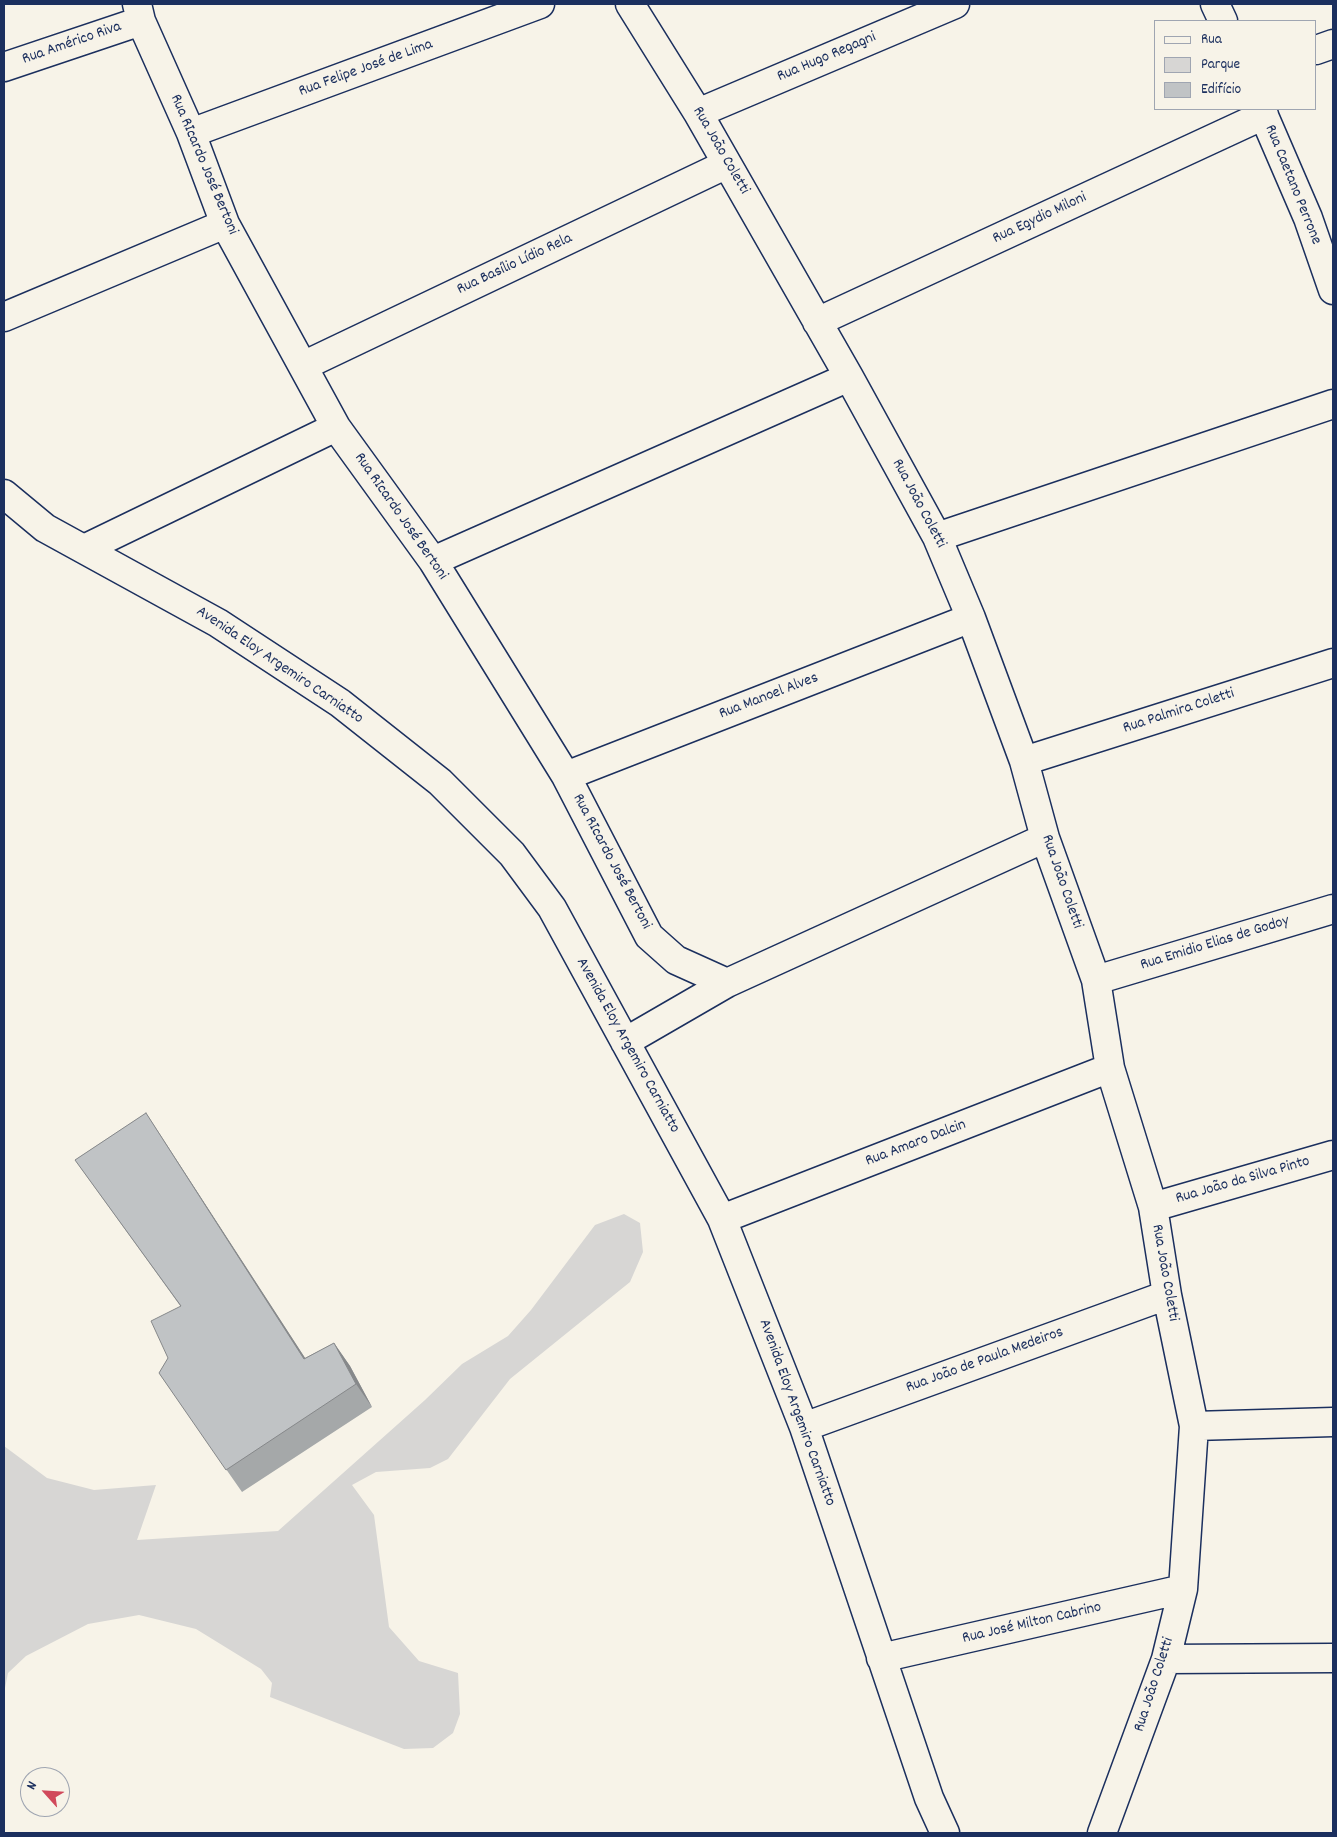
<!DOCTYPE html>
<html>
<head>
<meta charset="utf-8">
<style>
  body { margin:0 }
  #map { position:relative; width:1337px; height:1837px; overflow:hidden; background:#f7f3e8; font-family:Dekko,sans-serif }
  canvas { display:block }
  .frame { position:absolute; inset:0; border:5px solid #1b2f5e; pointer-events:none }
  .legend { position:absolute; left:1154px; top:20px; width:162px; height:90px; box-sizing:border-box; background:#f7f3e8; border:1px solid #9fa5b1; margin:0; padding:6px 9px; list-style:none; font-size:15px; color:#1b2f5e }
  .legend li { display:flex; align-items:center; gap:10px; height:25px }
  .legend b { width:25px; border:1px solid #9fa5b1 }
  .north { position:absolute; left:20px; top:1767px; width:50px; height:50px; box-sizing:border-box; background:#f7f3e8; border:1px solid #9fa5b1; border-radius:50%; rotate:296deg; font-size:14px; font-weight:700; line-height:20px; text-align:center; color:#1b2f5e }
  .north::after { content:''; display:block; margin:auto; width:18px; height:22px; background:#d1495b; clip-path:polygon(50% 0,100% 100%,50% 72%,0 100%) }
</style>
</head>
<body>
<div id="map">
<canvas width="1337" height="1837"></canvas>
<div class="frame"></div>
<ul class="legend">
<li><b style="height:6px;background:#f7f3e8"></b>Rua</li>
<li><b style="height:14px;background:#d7d6d4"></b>Parque</li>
<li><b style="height:14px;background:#c0c3c5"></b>Edifício</li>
</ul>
<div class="north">N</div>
</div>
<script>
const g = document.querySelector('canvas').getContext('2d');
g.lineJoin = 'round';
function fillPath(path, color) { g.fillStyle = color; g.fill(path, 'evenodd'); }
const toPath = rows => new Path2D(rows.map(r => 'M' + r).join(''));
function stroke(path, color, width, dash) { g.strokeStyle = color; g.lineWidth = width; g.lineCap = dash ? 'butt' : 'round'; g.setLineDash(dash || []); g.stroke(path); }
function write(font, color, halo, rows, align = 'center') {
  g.font = font + ' Dekko,sans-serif'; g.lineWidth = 5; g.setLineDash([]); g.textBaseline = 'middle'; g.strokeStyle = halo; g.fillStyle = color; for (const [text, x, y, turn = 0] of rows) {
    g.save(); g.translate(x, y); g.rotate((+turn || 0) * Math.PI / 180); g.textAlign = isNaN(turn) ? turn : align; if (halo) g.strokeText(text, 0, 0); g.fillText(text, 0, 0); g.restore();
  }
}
fillPath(toPath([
  [624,1214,640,1223,643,1252,630,1282,510,1379,448,1459,430,1468,376,1472,352,1485,374,1515,389,1627,419,1661,458,1673,460,1714,453,1733,433,1748,404,1749,270,1697,272,1683,261,1669,196,1629,139,1615,88,1624,26,1656,8,1673,4,1693,4,1446,47,1478,94,1490,156,1485,137,1540,278,1531,425,1400,462,1364,508,1336,531,1310,595,1225]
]), '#d7d6d4');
const minor = toPath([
  [137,4,141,21,191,133,225,224,336,427,433,561,566,776,649,936,676,960,727,983],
  [630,4,698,113,849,377,937,537,971,618,1024,761,1045,838,1096,980,1110,1068,1153,1207,1167,1295,1194,1426,1183,1589,1166,1659,1102,1833],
  [1215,4,1223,21],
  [1316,50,1333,44],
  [4,67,141,21],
  [1261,109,1308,218,1333,290],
  [698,113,955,4],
  [191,133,540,4],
  [4,317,225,224],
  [817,322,1264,115],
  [303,366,727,164],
  [4,494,45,528,218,623,340,703,440,782,512,854,552,908,722,1219,804,1427,929,1798,945,1833],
  [937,537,1333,404],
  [84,549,336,427],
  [433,561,849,377],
  [1024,761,1333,663],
  [566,776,971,618],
  [1096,980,1333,909],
  [625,1042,727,983,1045,838],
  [1153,1207,1333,1155],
  [722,1219,1110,1068],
  [1194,1426,1333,1422],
  [804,1427,1167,1295],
  [881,1658,1183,1589],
  [1166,1659,1333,1658]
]);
stroke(minor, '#1b2f5e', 31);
stroke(minor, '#f7f3e8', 28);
fillPath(toPath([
  [146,1113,161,1136,305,1358,334,1343,350,1366,372,1407,242,1492,159,1373,168,1358,181,1307,75,1160]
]), '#a5a8a9');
fillPath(toPath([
  [146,1113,161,1136,320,1381,304,1359],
  [334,1343,350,1366,372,1407,356,1384]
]), '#86888a');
const building = toPath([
  [146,1113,304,1359,334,1343,356,1384,226,1470,159,1373,168,1358,151,1321,181,1306,75,1160,146,1113]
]);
fillPath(building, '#c0c3c5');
stroke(building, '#86888a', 1);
write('16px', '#1b2f5e', '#f7f3e8', [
  ["Rua Américo Riva",72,44,-19],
  ["Rua Hugo Regagni",827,58,-23],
  ["Rua Felipe José de Lima",366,69,-20],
  ["Rua João Coletti",720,151,60],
  ["Rua RIcardo José Bertoni",203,165,67],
  ["Rua Caetano Perrone",1292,185,68],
  ["Rua Egydio Miloni",1040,219,-25],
  ["Rua Basílio Lídio Rela",515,265,-25],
  ["Rua João Coletti",918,504,62],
  ["Rua RIcardo José Bertoni",400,517,55],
  ["Avenida Eloy Argemiro Carniatto",279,666,34],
  ["Rua Manoel Alves",769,697,-21],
  ["Rua Palmira Coletti",1179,712,-18],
  ["Rua RIcardo José Bertoni",611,862,62],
  ["Rua João Coletti",1061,882,71],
  ["Rua Emidio Elias de Godoy",1215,944,-17],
  ["Avenida Eloy Argemiro Carniatto",627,1046,61],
  ["Rua Amaro Dalcin",916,1144,-21],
  ["Rua João da Silva Pinto",1243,1181,-16],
  ["Rua João Coletti",1164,1273,80],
  ["Rua João de Paula Medeiros",985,1361,-20],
  ["Avenida Eloy Argemiro Carniatto",796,1413,70],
  ["Rua José Milton Cabrino",1032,1624,-13],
  ["Rua João Coletti",1155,1685,-72]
]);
</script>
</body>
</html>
